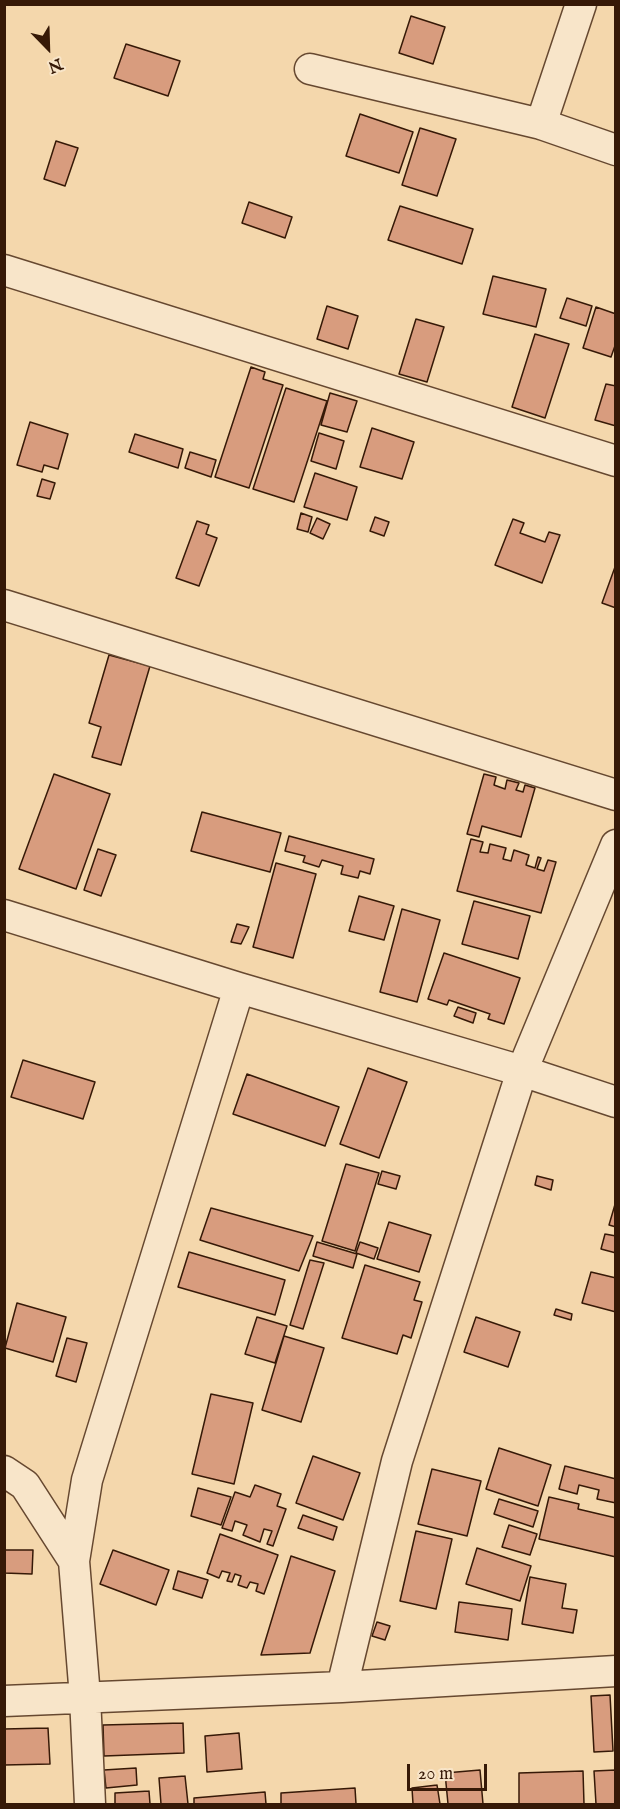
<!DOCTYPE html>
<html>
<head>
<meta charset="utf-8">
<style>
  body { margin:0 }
  #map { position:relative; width:620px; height:1809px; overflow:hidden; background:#f4d7ac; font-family:"IM FELL English",serif }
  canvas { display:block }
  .frame { position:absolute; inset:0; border:6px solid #361907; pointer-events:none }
  .north { position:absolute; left:18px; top:18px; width:60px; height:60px; -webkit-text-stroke:4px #f8e5c9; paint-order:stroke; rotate:157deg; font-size:16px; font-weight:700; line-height:24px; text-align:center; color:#361907 }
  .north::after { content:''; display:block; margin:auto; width:21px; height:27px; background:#361907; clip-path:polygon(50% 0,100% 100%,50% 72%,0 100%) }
  .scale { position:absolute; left:407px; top:1764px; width:80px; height:27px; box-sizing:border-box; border:3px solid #361907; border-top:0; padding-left:8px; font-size:18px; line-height:21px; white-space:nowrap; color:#361907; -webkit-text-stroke:4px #f8e5c9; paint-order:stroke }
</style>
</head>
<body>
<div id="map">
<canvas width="620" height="1809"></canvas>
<div class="frame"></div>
<div class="north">N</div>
<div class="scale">20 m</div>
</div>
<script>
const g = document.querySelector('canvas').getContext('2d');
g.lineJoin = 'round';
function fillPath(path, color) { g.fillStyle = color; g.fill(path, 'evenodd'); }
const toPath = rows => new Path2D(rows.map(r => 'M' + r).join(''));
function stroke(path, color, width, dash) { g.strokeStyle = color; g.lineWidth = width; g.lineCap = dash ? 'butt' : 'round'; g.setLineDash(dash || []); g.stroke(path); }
const building = toPath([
  [411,16,445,27,433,64,399,53,411,16],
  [126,44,180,61,168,96,114,78,126,44],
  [360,114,413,132,399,173,346,156,360,114],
  [420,128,456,139,437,196,402,185,420,128],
  [56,141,78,148,65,186,44,179,56,141],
  [249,202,292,217,285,238,242,223,249,202],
  [400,206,473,229,462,264,388,240,400,206],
  [493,276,546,289,536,327,483,314,493,276],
  [567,298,592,306,586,326,560,318,567,298],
  [327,306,358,316,348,349,317,339,327,306],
  [596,307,616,314,616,343,611,357,583,348,596,307],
  [416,319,444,327,427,382,399,374,416,319],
  [535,334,569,344,545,418,512,407,535,334],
  [251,367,265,372,263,379,283,385,249,488,215,477,251,367],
  [606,384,616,386,616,426,595,420,606,384],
  [286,388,327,401,294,502,253,489,286,388],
  [330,393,357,401,347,432,321,425,330,393],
  [30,422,68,434,58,469,44,465,42,472,17,465,30,422],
  [372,428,414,442,402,479,360,467,372,428],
  [319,433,344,441,336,469,311,461,319,433],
  [135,434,183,449,178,468,129,452,135,434],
  [190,452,216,460,211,477,185,468,190,452],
  [315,473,357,487,347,520,304,507,315,473],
  [42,479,55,483,50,499,37,496,42,479],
  [301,513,312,517,308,532,297,529,301,513],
  [375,517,389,522,384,536,370,531,375,517],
  [317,518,330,524,323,539,310,533,317,518],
  [513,519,524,523,520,533,545,542,549,532,560,535,542,583,495,565,513,519],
  [197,521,209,525,206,534,217,538,199,586,176,578,197,521],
  [615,567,616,567,616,608,602,603,615,567],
  [109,655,150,666,121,765,92,757,101,727,89,723,109,655],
  [54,774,110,794,76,889,19,869,54,774],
  [484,774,496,777,494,785,505,789,507,780,519,783,516,790,523,792,525,785,535,788,521,837,482,826,479,837,467,834,484,774],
  [202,812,281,833,270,872,191,851,202,812],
  [289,836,374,859,370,874,360,871,358,878,341,874,343,866,322,860,319,867,303,862,305,856,285,851,289,836],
  [471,839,483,842,480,852,488,853,490,844,506,848,503,859,511,861,514,850,529,855,526,865,535,868,538,857,541,858,537,869,544,871,548,860,556,862,541,913,457,891,471,839],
  [98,849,116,855,101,896,84,890,98,849],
  [276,863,316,874,293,958,253,947,276,863],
  [359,896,394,906,384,940,349,931,359,896],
  [474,901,530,916,518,959,462,944,474,901],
  [402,909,440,920,417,1002,380,992,402,909],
  [237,924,249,927,241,944,231,942,237,924],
  [444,953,520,978,504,1024,488,1019,490,1014,449,1000,447,1005,428,999,444,953],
  [458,1007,476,1013,473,1023,454,1016,458,1007],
  [23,1060,95,1082,83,1119,11,1097,23,1060],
  [368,1068,407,1082,379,1158,340,1144,368,1068],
  [247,1074,339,1107,325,1146,233,1114,247,1074],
  [346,1164,379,1173,355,1251,322,1241,346,1164],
  [382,1171,400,1176,396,1189,378,1184,382,1171],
  [537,1176,553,1180,551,1190,535,1185,537,1176],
  [616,1201,616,1227,609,1225,616,1201],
  [211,1208,313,1236,299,1271,200,1240,211,1208],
  [389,1222,431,1235,419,1272,377,1259,389,1222],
  [605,1234,616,1236,616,1253,601,1249,605,1234],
  [317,1242,357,1254,353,1268,313,1256,317,1242],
  [360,1242,378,1248,374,1259,356,1253,360,1242],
  [189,1252,285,1280,275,1315,178,1287,189,1252],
  [310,1260,324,1263,303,1329,290,1325,310,1260],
  [365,1265,420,1282,414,1300,422,1302,411,1338,403,1335,397,1354,342,1338,365,1265],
  [591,1272,616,1278,616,1312,582,1303,591,1272],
  [17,1303,66,1317,53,1362,5,1348,17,1303],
  [556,1309,572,1314,571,1320,554,1315,556,1309],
  [257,1317,287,1326,275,1363,245,1354,257,1317],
  [476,1317,520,1332,508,1367,464,1352,476,1317],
  [284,1336,324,1348,301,1422,262,1410,284,1336],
  [67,1338,87,1343,76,1382,56,1376,67,1338],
  [211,1394,253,1403,234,1484,192,1474,211,1394],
  [499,1448,551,1465,538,1506,486,1489,499,1448],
  [313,1456,360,1473,343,1520,296,1503,313,1456],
  [565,1466,616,1479,616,1503,597,1499,599,1490,579,1485,577,1494,559,1489,565,1466],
  [432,1469,481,1481,467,1536,418,1524,432,1469],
  [255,1485,281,1494,277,1506,286,1509,273,1546,267,1544,272,1531,264,1529,260,1542,243,1535,247,1525,235,1521,232,1531,222,1528,235,1492,250,1497,255,1485],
  [198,1488,231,1497,221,1525,191,1516,198,1488],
  [549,1497,579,1504,578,1509,616,1518,616,1557,539,1539,549,1497],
  [499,1499,538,1511,533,1527,494,1514,499,1499],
  [303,1515,337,1527,333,1540,298,1528,303,1515],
  [509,1525,537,1534,530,1555,502,1547,509,1525],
  [416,1531,452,1539,436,1609,400,1601,416,1531],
  [220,1534,278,1555,264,1594,256,1591,258,1584,250,1582,247,1588,238,1585,241,1576,235,1574,232,1582,227,1581,230,1573,222,1571,219,1578,207,1573,220,1534],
  [477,1548,531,1566,520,1601,466,1584,477,1548],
  [4,1550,33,1550,32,1574,4,1573,4,1550],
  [113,1550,169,1570,156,1605,100,1584,113,1550],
  [291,1556,335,1571,310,1653,261,1655,291,1556],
  [178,1571,208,1580,202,1598,173,1589,178,1571],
  [530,1577,566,1584,562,1608,577,1610,573,1633,522,1624,530,1577],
  [459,1602,512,1609,508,1640,455,1632,459,1602],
  [377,1622,390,1626,385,1640,372,1636,377,1622],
  [610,1695,613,1751,594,1752,591,1696,610,1695],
  [183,1723,184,1753,104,1756,103,1725,183,1723],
  [48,1728,50,1764,4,1765,4,1729,48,1728],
  [239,1733,242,1769,207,1772,205,1736,239,1733],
  [136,1768,137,1785,106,1788,104,1770,136,1768],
  [480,1770,483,1804,448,1804,445,1773,480,1770],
  [616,1770,616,1804,596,1804,594,1771,616,1770],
  [583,1771,584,1804,519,1804,519,1773,583,1771],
  [185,1776,188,1804,161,1804,159,1778,185,1776],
  [437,1785,440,1804,413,1804,412,1788,437,1785],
  [355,1788,356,1804,281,1804,281,1793,355,1788],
  [149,1791,150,1804,115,1804,115,1793,149,1791],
  [265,1792,266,1804,194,1804,194,1798,265,1792]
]);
fillPath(building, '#d89c7e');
stroke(building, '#361907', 1.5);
const minor = toPath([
  [310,69,541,124,616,150],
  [541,124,581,4],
  [4,270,616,461],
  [4,605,616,795],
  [4,915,239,988,522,1071,616,1102],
  [4,1471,25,1485,74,1561],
  [342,1687,397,1461,522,1071,616,845],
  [4,1701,342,1687,616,1671],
  [90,1804,85,1697,74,1561,87,1480,239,988]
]);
stroke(minor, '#664830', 33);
stroke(minor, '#f8e5c9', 30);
</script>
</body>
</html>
